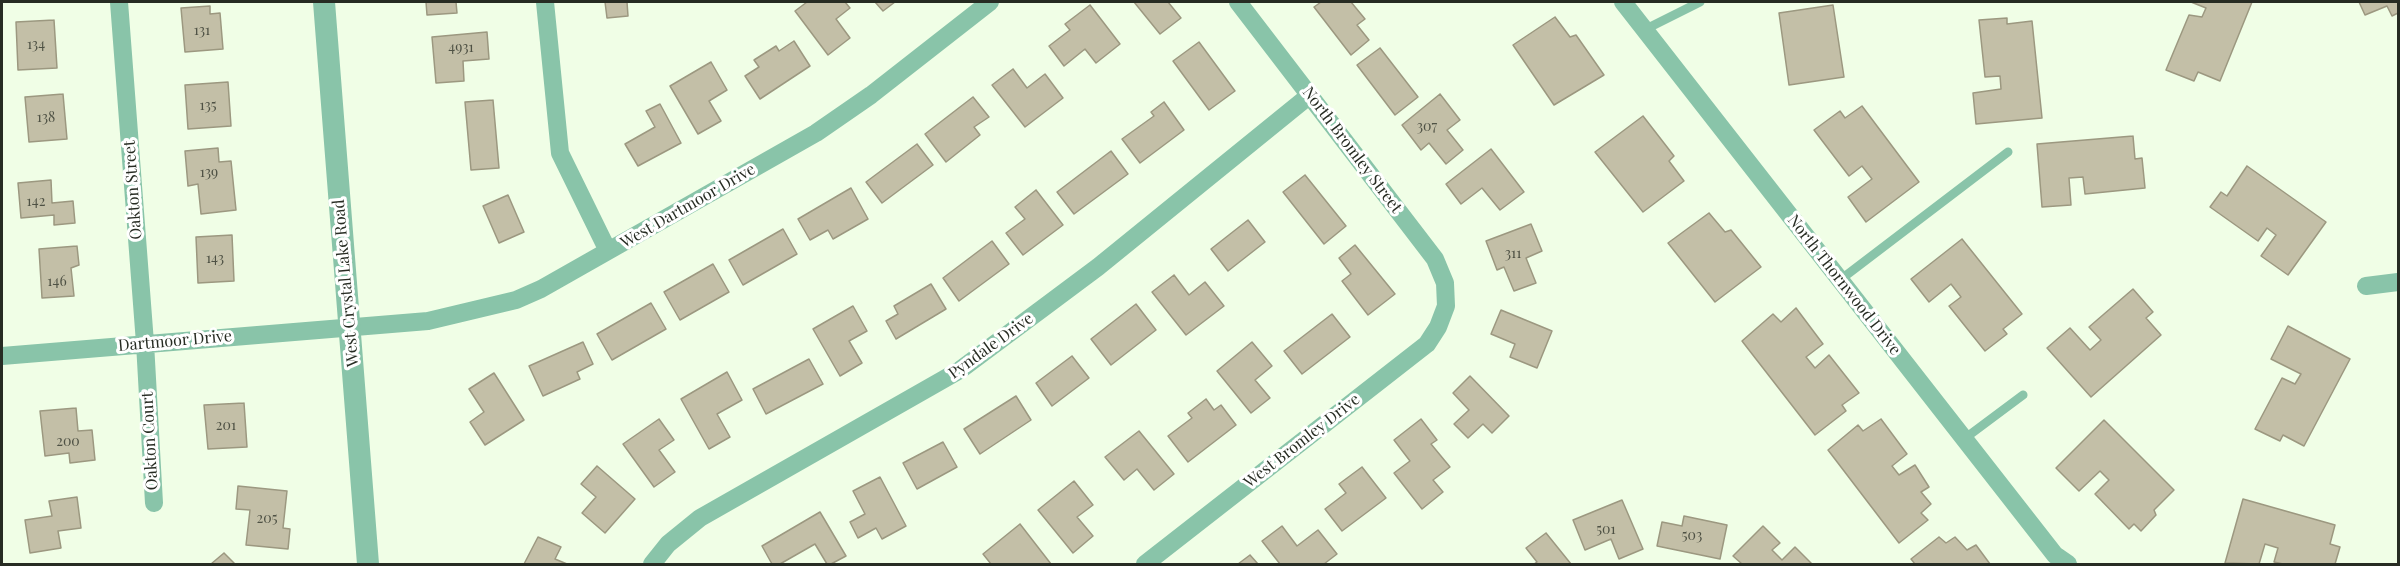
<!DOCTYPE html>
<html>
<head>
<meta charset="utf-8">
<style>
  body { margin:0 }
  #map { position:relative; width:2400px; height:566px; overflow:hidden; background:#f0fee6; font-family:"Playfair Display",serif }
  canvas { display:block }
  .frame { position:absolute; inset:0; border:3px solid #272c23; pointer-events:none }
</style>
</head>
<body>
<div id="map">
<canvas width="2400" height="566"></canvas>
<div class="frame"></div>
</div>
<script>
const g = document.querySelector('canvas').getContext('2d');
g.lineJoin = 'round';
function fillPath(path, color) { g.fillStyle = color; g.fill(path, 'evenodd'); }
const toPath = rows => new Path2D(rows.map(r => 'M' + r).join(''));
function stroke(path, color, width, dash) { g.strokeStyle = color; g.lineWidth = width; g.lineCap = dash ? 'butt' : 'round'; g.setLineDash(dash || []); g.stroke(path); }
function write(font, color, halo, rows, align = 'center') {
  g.font = font + ' "Playfair Display",serif'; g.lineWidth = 6; g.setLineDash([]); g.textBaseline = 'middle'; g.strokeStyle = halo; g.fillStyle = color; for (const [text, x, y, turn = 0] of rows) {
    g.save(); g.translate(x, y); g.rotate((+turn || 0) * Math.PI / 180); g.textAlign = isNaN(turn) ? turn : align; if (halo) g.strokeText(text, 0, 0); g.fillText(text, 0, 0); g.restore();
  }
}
const building = toPath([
  [426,2,456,2,457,13,427,15,426,2],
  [605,2,627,2,628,16,607,18,605,2],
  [807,2,845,2,850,8,836,19,850,38,828,55,795,11,807,2],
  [875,2,895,2,883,11,875,2],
  [1134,2,1168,2,1181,18,1160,34,1134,2],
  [1321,2,1351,2,1365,19,1357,25,1369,40,1351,55,1314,7,1321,2],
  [2191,2,2252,2,2220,81,2198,72,2194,81,2166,70,2189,15,2202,17,2206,8,2191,2],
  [2359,2,2398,2,2398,13,2392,16,2387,6,2365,15,2359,2],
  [1090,5,1120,44,1096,63,1085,49,1064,66,1049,46,1070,30,1065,24,1090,5],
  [1833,5,1844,77,1789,85,1779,13,1833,5],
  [210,6,210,14,220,13,223,49,185,52,181,8,210,6],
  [1555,17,1570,37,1576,35,1604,75,1554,105,1513,45,1555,17],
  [2007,18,2007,24,2032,21,2042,118,1976,124,1973,93,2001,89,2000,76,1985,77,1979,20,2007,18],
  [54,20,57,68,18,70,16,22,54,20],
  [487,32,489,59,463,61,464,81,436,83,432,37,487,32],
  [794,41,810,66,760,99,745,76,759,67,754,60,776,46,779,51,794,41],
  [1199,42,1235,91,1209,110,1173,61,1199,42],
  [1380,48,1418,97,1395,115,1357,65,1380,48],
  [711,62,727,90,709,101,721,121,698,134,670,86,711,62],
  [1013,69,1027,88,1045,74,1063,98,1025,127,992,85,1013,69],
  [228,82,231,126,188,129,185,85,228,82],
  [63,94,67,139,29,142,25,97,63,94],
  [1440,94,1460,120,1447,130,1463,150,1446,164,1429,143,1421,150,1402,125,1440,94],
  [973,97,989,117,974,127,980,135,946,162,925,134,973,97],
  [493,100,499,168,471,170,465,102,493,100],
  [1164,102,1184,130,1140,163,1122,139,1154,116,1151,112,1164,102],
  [660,104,681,143,638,166,625,144,655,127,646,111,660,104],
  [1862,106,1919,182,1866,222,1848,197,1872,179,1862,166,1849,176,1814,130,1840,111,1845,118,1862,106],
  [1643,116,1674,156,1669,161,1684,181,1643,212,1595,152,1643,116],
  [2133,136,2135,159,2142,158,2145,188,2085,194,2083,177,2069,178,2071,205,2042,207,2037,144,2133,136],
  [917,144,933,165,882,203,866,182,917,144],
  [218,148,219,162,231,161,236,210,201,214,198,184,188,186,185,151,218,148],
  [1491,149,1524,192,1500,210,1482,188,1461,204,1446,184,1491,149],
  [1111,151,1128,174,1074,214,1057,192,1111,151],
  [2247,166,2326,222,2288,275,2261,256,2276,235,2267,228,2258,241,2210,207,2221,192,2227,196,2247,166],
  [1305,175,1346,226,1324,244,1283,192,1305,175],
  [51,180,52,203,73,201,75,223,54,225,54,215,21,218,18,183,51,180],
  [851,188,868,219,833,239,828,230,810,240,798,219,851,188],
  [1036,190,1063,225,1023,255,1006,233,1025,219,1015,207,1036,190],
  [508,195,524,232,499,243,483,206,508,195],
  [1709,213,1725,232,1731,230,1761,267,1715,302,1668,243,1709,213],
  [1248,220,1265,242,1228,271,1211,249,1248,220],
  [1531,224,1542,251,1526,258,1536,283,1514,291,1504,267,1497,270,1486,241,1531,224],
  [783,229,797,254,743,285,729,260,783,229],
  [232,235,234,281,198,283,196,237,232,235],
  [1962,239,2022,314,2003,329,2007,334,1985,351,1949,306,1961,297,1951,284,1929,302,1911,279,1962,239],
  [992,241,1009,264,959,301,943,278,992,241],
  [1355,245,1395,294,1368,315,1342,281,1351,274,1339,258,1355,245],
  [77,246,79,265,71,268,74,296,42,298,39,249,77,246],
  [713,264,729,292,680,320,664,292,713,264],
  [1174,275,1189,295,1205,282,1224,306,1186,335,1152,292,1174,275],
  [931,284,946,309,896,339,886,321,898,314,894,306,931,284],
  [2133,289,2153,312,2146,318,2161,335,2091,397,2047,348,2070,328,2090,350,2101,340,2089,327,2133,289],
  [651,303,666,329,612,360,597,334,651,303],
  [1136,304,1156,330,1111,365,1091,339,1136,304],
  [853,306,867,331,849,341,862,363,840,376,813,329,853,306],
  [1796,308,1823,344,1806,357,1815,368,1829,355,1859,393,1842,405,1846,411,1815,435,1742,341,1773,314,1781,322,1796,308],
  [1501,310,1552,331,1537,368,1510,357,1515,344,1491,334,1501,310],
  [1332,314,1350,337,1302,374,1284,351,1332,314],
  [2288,326,2350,359,2304,446,2283,435,2280,441,2255,429,2282,378,2295,384,2301,374,2271,359,2288,326],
  [583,342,593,364,577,372,580,379,543,396,529,366,583,342],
  [1252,342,1272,366,1255,380,1270,398,1251,413,1217,371,1252,342],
  [1072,356,1089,378,1052,406,1036,383,1072,356],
  [809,359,823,384,766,414,753,389,809,359],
  [727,372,742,400,717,414,730,437,709,449,681,399,727,372],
  [494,373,524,420,485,445,470,422,484,412,469,389,494,373],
  [1470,376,1509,416,1492,433,1483,424,1468,438,1454,424,1469,410,1453,393,1470,376],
  [1016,396,1031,420,980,454,964,429,1016,396],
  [1206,399,1214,410,1221,405,1236,425,1188,462,1168,436,1192,418,1188,413,1206,399],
  [244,403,247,447,208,449,204,405,244,403],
  [76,408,78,431,92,430,95,460,70,463,69,453,45,456,40,411,76,408],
  [659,419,674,440,659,450,675,472,654,487,623,444,659,419],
  [1421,419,1437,440,1431,444,1450,467,1433,480,1443,492,1422,509,1394,473,1410,461,1394,440,1421,419],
  [1881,419,1907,454,1892,466,1899,475,1915,465,1929,487,1921,492,1931,504,1921,513,1928,520,1899,543,1828,450,1858,425,1863,431,1881,419],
  [2104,420,2174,490,2154,510,2156,515,2141,531,2134,524,2129,529,2095,494,2109,480,2100,471,2079,491,2056,468,2104,420],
  [1139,431,1174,474,1154,490,1137,469,1124,480,1105,457,1139,431],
  [943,442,957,467,917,489,903,463,943,442],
  [597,466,635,499,605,533,582,513,596,497,581,484,597,466],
  [1362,467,1386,498,1342,531,1325,509,1346,493,1339,484,1362,467],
  [880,477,906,526,882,539,876,528,858,538,850,522,865,514,853,491,880,477],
  [1074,481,1093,505,1077,517,1093,536,1073,553,1038,510,1074,481],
  [238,486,287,491,283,528,290,529,288,549,246,545,250,510,236,509,238,486],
  [77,497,81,528,58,531,61,548,30,553,25,520,52,516,49,501,77,497],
  [2243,499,2335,525,2330,544,2340,547,2335,564,2283,564,2274,562,2278,548,2265,544,2259,564,2225,563,2243,499],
  [1622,500,1643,549,1619,559,1611,539,1585,550,1573,520,1622,500],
  [820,512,846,556,831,564,827,564,815,544,780,564,772,564,762,546,820,512],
  [1684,516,1727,525,1720,559,1657,546,1662,522,1682,526,1684,516],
  [1020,524,1051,564,991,564,983,554,1020,524],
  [1282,526,1297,546,1318,530,1337,554,1324,564,1280,564,1262,541,1282,526],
  [1763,526,1780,543,1772,550,1782,560,1795,547,1812,564,1742,564,1733,556,1763,526],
  [1546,533,1571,564,1534,564,1537,562,1526,548,1546,533],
  [538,537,561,547,555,559,567,564,524,564,538,537],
  [1939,537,1946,543,1955,537,1967,550,1976,545,1990,564,1915,564,1911,559,1939,537],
  [224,553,235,564,211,564,224,553],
  [1250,555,1258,564,1238,564,1250,555]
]);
fillPath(building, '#c3bfa7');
stroke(building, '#9c9880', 1.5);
stroke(toPath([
  [1644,30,1700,2],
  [1840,280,2008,152],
  [1964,439,2023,395]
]), '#89c4a9', 9);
stroke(toPath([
  [119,2,145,343,154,503],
  [545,2,560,153,608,251],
  [1623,2,2055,555,2068,564],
  [2366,286,2398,282],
  [2,356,428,321,516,300,541,289,816,133,871,95,990,2],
  [652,564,668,544,700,518,960,370,1098,267,1310,95],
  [1145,564,1427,344,1438,327,1446,306,1445,283,1435,259,1238,2]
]), '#89c4a9', 18);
stroke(toPath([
  [324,2,368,564]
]), '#89c4a9', 22);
write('14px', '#4e5144', null, [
  ["131",202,31],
  ["134",36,45],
  ["4931",461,48],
  ["135",208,106],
  ["138",46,118],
  ["307",1427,127],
  ["139",209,173],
  ["142",36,202],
  ["311",1513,254],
  ["143",215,259],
  ["146",57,282],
  ["201",226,426],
  ["200",68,442],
  ["205",267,519],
  ["501",1606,530],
  ["503",1692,536]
]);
write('16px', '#272c23', '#fff', [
  ["North Bromley Street",1352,150,53],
  ["Oakton Street",133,190,-94],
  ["West Dartmoor Drive",688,206,-30],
  ["West Crystal Lake Road",346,283,-95],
  ["North Thornwood Drive",1844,285,52],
  ["Dartmoor Drive",175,341,-5],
  ["Pyndale Drive",991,346,-36],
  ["Oakton Court",150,441,-93],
  ["West Bromley Drive",1302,441,-38]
]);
</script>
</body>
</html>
